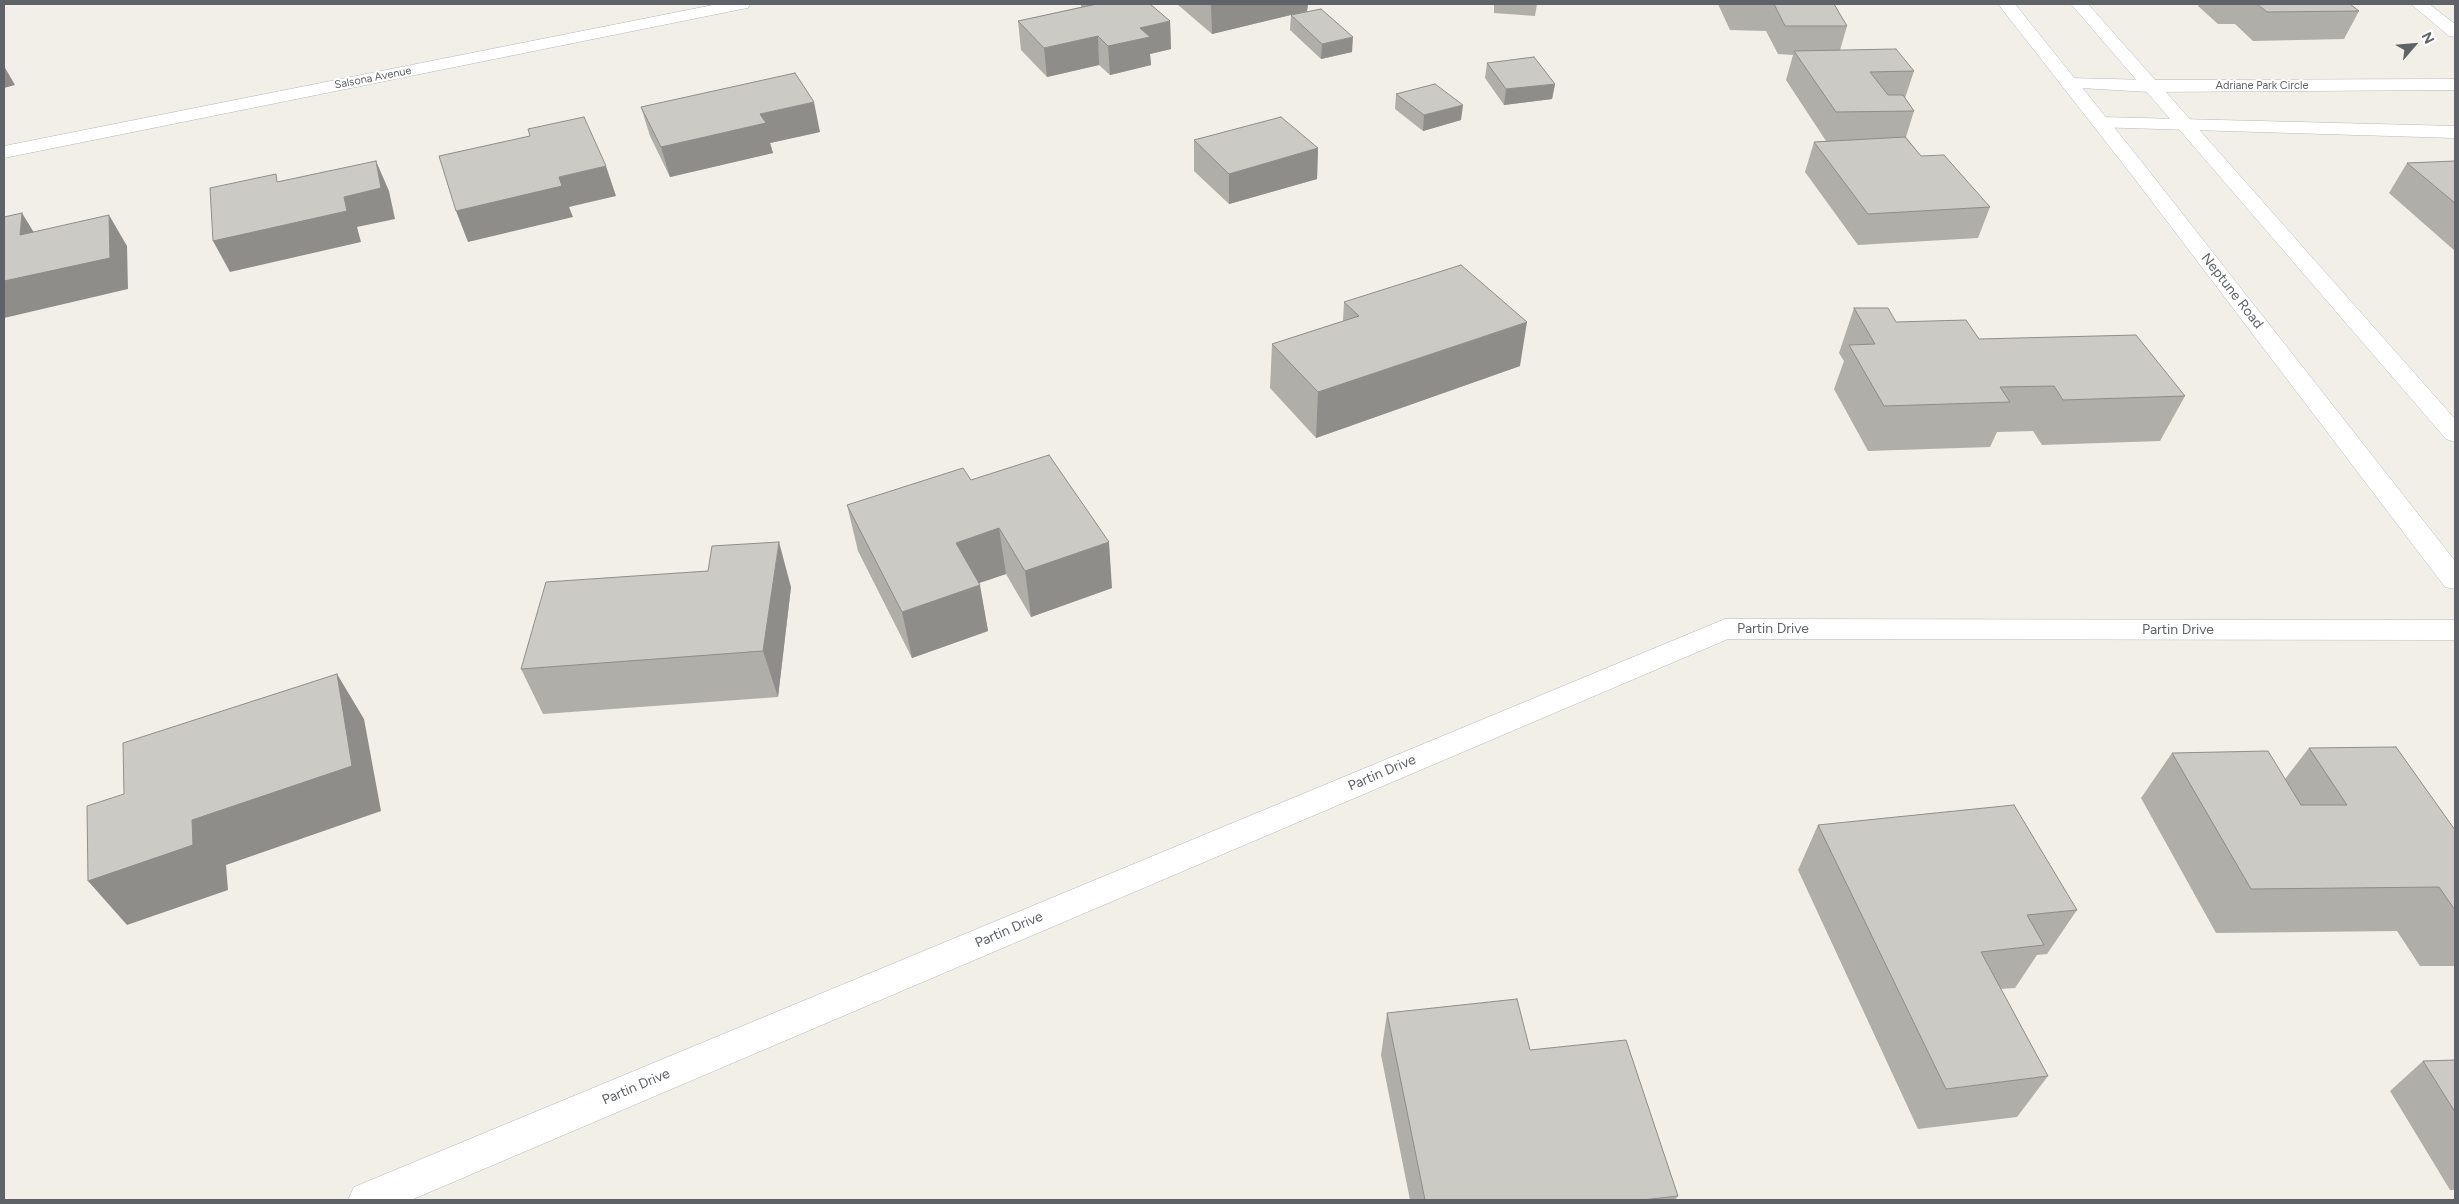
<!DOCTYPE html>
<html>
<head>
<meta charset="utf-8">
<style>
  body { margin:0 }
  #map { position:relative; width:2459px; height:1204px; overflow:hidden; background:#f1efe8; font-family:Figtree,sans-serif }
  canvas { display:block }
  .frame { position:absolute; inset:0; border:5px solid #5f6368; pointer-events:none }
  .north { position:absolute; left:2389px; top:20px; width:50px; height:50px; -webkit-text-stroke:4px #fff; paint-order:stroke; rotate:63deg; font-size:14px; font-weight:700; line-height:20px; text-align:center; color:#5f6368 }
  .north::after { content:''; display:block; margin:auto; width:18px; height:22px; background:#5f6368; clip-path:polygon(50% 0,100% 100%,50% 72%,0 100%) }
</style>
</head>
<body>
<div id="map">
<canvas width="2459" height="1204"></canvas>
<div class="frame"></div>
<div class="north">N</div>
</div>
<script>
const g = document.querySelector('canvas').getContext('2d');
g.lineJoin = 'round';
const toPath = rows => new Path2D(rows.map(r => 'M' + r).join(''));
function stroke(path, color, width, dash) { g.strokeStyle = color; g.lineWidth = width; g.lineCap = dash ? 'butt' : 'round'; g.setLineDash(dash || []); g.stroke(path); }
function fillPath(path, color) { g.fillStyle = color; g.fill(path, 'evenodd'); }
function write(font, color, halo, rows, align = 'center') {
  g.font = font + ' Figtree,sans-serif'; g.lineWidth = 4; g.setLineDash([]); g.textBaseline = 'middle'; g.strokeStyle = halo; g.fillStyle = color; for (const [text, x, y, turn = 0] of rows) {
    g.save(); g.translate(x, y); g.rotate((+turn || 0) * Math.PI / 180); g.textAlign = isNaN(turn) ? turn : align; if (halo) g.strokeText(text, 0, 0); g.fillText(text, 0, 0); g.restore();
  }
}
const minor = toPath([
  [718,4,750,4,748,8,742,9,4,158,4,146,718,4],
  [2411,4,2429,4,2455,24,2455,37,2449,36,2411,4],
  [2069,78,2150,80,2455,79,2455,90,2150,92,2063,87,2060,83,2063,79,2069,78],
  [2101,117,2455,126,2455,138,2094,127,2091,123,2094,119,2101,117],
  [1725,619,2455,620,2455,640,1728,639,411,1200,348,1200,354,1187,1725,619]
]);
const secondary = toPath([
  [1998,4,2015,4,2145,166,2455,561,2455,589,2445,587,2131,174,1998,4],
  [2071,4,2088,4,2455,419,2455,442,2446,439,2071,4]
]);
stroke(minor, '#b5b8bc', 1);
stroke(secondary, '#b6babf', 1);
fillPath(minor, '#fff');
fillPath(secondary, '#fff');
fillPath(toPath([
  [1081,4,1150,4,1170,21,1171,49,1150,54,1151,65,1110,75,1099,65,1047,77,1021,50,1018,21,1081,7],
  [1177,4,1308,4,1307,11,1352,52,1321,59,1290,30,1291,15,1212,34],
  [1494,4,1537,4,1535,16,1494,13],
  [1718,4,1834,4,1847,26,1840,50,1914,71,1905,98,1914,111,1906,137,1921,156,1990,207,1978,238,1858,245,1805,172,1814,142,1826,141,1786,80,1793,55,1778,54,1766,31,1730,30],
  [2199,4,2350,4,2359,11,2344,39,2253,41,2235,24,2218,24,2198,6],
  [1487,63,1555,84,1552,99,1504,105,1485,78],
  [1396,94,1461,120,1423,131,1395,109],
  [641,107,820,132,770,143,773,153,670,177,650,136],
  [1194,140,1318,148,1317,179,1229,204,1194,171],
  [2455,161,2455,251,2389,193,2407,163],
  [1344,302,1520,366,1316,438,1270,388,1272,344,1343,321],
  [1854,308,1896,322,1979,339,2185,396,2160,441,2042,445,2033,431,1997,432,1990,447,1868,451,1834,389,1844,361,1839,353],
  [971,480,1112,588,1031,617,1006,574,979,583,988,631,912,658,858,551,847,505],
  [791,587,778,697,543,714,521,669],
  [2309,748,2455,830,2455,966,2420,966,2397,931,2216,933,2141,798,2172,753,2285,779],
  [1818,825,2077,910,2047,954,2037,955,2015,988,2001,989,2048,1076,2017,1117,1918,1129,1798,870],
  [1387,1013,1530,1050,1678,1196,1675,1200,1410,1200,1381,1055],
  [2455,1060,2455,1190,2450,1190,2390,1091,2423,1061]
]), '#afaea9');
fillPath(toPath([
  [1219,4,1308,4,1307,11,1212,34,1211,5],
  [1170,21,1171,49,1150,54,1151,65,1110,75,1108,46,1140,28],
  [1098,36,1099,65,1047,77,1044,48],
  [1353,37,1352,52,1321,59,1322,44],
  [4,66,15,85,4,88],
  [1555,84,1552,99,1504,105,1506,89],
  [814,102,820,132,770,143,773,153,670,177,661,147,760,114],
  [1463,105,1461,120,1423,131,1424,115],
  [1318,148,1317,179,1229,204,1229,174],
  [376,161,389,191,395,219,357,227,361,242,230,272,213,241,344,197],
  [606,166,616,196,569,207,573,217,468,242,456,211,559,177],
  [22,213,41,244,20,235],
  [109,215,127,246,128,289,4,318,4,281],
  [1527,322,1520,366,1316,438,1318,392],
  [999,528,1006,574,964,588,956,543],
  [779,542,791,587,778,697,763,651],
  [1109,542,1112,588,1031,617,1025,571],
  [980,585,988,631,912,658,902,612],
  [337,674,364,719,381,811,226,865,228,890,127,925,88,881,192,820]
]), '#8f8d8a');
const building = toPath([
  [1097,4,1150,4,1170,21,1140,28,1150,37,1108,46,1098,36,1044,48,1018,21,1097,4],
  [1774,4,1834,4,1847,26,1785,26,1774,4],
  [2257,4,2350,4,2359,11,2267,12,2257,4],
  [1321,9,1353,37,1322,44,1291,15,1321,9],
  [1896,49,1914,71,1870,72,1888,95,1903,95,1914,111,1836,112,1794,51,1896,49],
  [1534,57,1555,84,1506,89,1487,63,1534,57],
  [795,73,814,102,760,114,766,123,661,147,641,107,795,73],
  [1435,84,1463,105,1424,115,1396,94,1435,84],
  [584,117,606,166,559,177,562,186,456,211,439,156,530,136,528,129,584,117],
  [1281,117,1318,148,1229,174,1194,140,1281,117],
  [1905,137,1921,156,1944,155,1990,207,1868,214,1814,142,1905,137],
  [376,161,381,188,344,197,347,211,213,241,210,188,276,174,277,182,376,161],
  [2455,161,2455,203,2407,163,2455,161],
  [22,213,20,235,109,215,110,258,4,281,4,217,22,213],
  [1461,265,1527,322,1318,392,1272,344,1359,316,1344,302,1461,265],
  [1854,308,1888,308,1896,322,1966,320,1979,339,2136,335,2185,396,2063,400,2054,386,2000,387,2010,402,1884,406,1849,345,1875,344,1854,308],
  [1049,455,1109,542,1025,571,999,528,956,543,980,585,902,612,847,505,963,468,971,480,1049,455],
  [779,542,763,651,521,669,546,582,708,571,712,546,779,542],
  [337,674,352,766,192,820,193,845,88,881,87,806,124,794,123,743,337,674],
  [2396,747,2455,830,2455,910,2439,887,2251,889,2172,753,2268,751,2301,805,2347,805,2309,748,2396,747],
  [2014,805,2077,910,2027,915,2044,945,1981,952,2048,1076,1946,1089,1818,825,2014,805],
  [1517,999,1530,1050,1626,1040,1678,1196,1642,1200,1425,1200,1387,1013,1517,999],
  [2455,1060,2455,1112,2423,1061,2455,1060]
]);
fillPath(building, '#cccac5');
stroke(building, '#8f8d8a', 1);
write('11px', '#5f6368', '#fff', [
  ["Salsona Avenue",373,78,-11],
  ["Adriane Park Circle",2262,86]
]);
write('14px', '#5f6368', '#fff', [
  ["Neptune Road",2232,291,52],
  ["Partin Drive",1773,629],
  ["Partin Drive",2178,630],
  ["Partin Drive",1382,773,-23],
  ["Partin Drive",1009,930,-23],
  ["Partin Drive",636,1087,-23]
]);
</script>
</body>
</html>
